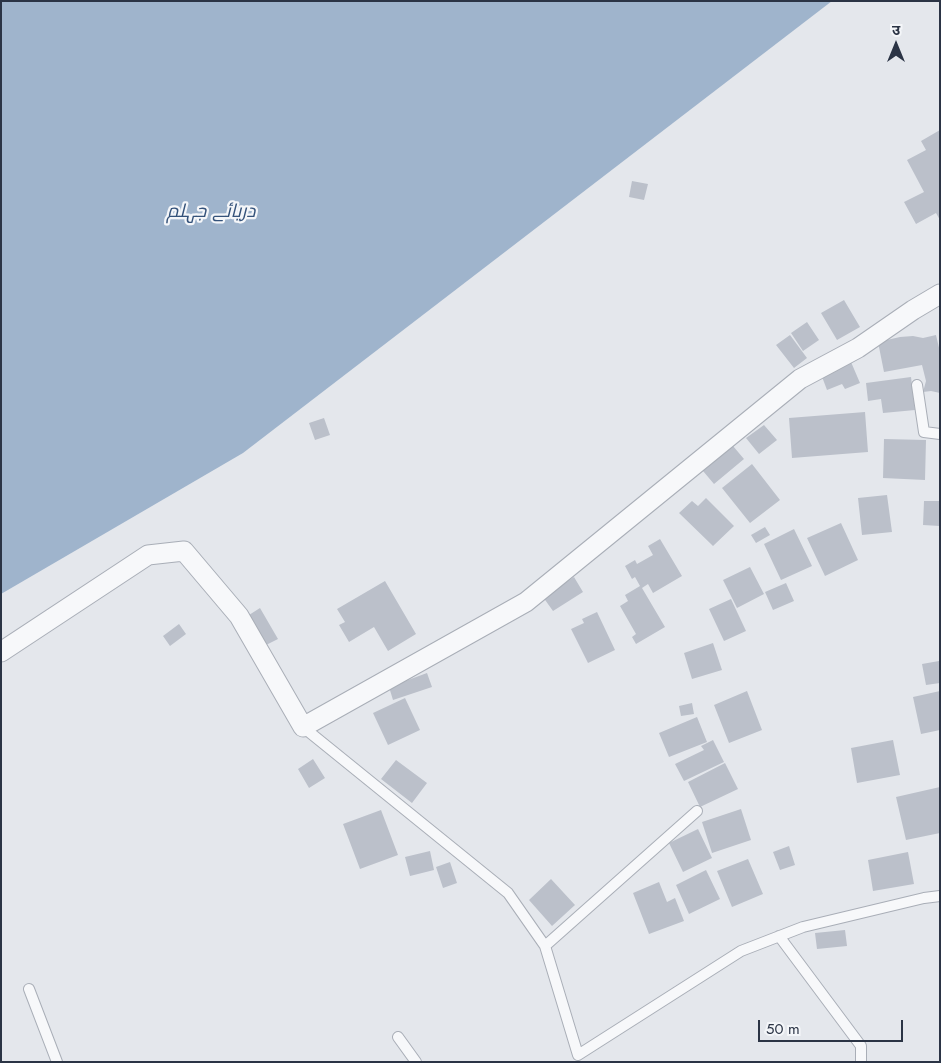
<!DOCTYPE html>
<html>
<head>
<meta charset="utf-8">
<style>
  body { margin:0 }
  #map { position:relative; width:941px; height:1063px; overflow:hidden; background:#e4e7ec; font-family:Jost,"Noto Sans Devanagari",sans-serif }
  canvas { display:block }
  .frame { position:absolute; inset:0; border:2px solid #2b3445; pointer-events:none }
  .north { position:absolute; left:871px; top:20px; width:50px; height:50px; -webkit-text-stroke:4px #f4f6f9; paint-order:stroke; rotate:0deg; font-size:14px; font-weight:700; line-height:20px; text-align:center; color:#2b3445 }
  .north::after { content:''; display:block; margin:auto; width:18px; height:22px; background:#2b3445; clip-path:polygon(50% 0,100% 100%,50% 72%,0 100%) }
  .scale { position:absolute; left:758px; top:1020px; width:145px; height:22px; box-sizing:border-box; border:2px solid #2b3445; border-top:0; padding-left:6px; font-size:15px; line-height:18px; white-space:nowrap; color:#2b3445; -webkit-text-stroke:4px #f4f6f9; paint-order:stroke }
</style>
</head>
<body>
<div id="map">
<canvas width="941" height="1063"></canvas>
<div class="frame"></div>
<div class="north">उ</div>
<div class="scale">50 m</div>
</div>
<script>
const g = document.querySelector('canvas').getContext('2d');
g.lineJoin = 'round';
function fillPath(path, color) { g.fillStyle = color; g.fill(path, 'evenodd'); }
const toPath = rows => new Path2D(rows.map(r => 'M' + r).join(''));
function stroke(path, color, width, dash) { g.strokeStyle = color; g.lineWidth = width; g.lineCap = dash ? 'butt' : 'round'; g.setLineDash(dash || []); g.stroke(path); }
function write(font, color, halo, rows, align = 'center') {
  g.font = font + ' Jost,Cairo,sans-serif'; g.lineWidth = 4.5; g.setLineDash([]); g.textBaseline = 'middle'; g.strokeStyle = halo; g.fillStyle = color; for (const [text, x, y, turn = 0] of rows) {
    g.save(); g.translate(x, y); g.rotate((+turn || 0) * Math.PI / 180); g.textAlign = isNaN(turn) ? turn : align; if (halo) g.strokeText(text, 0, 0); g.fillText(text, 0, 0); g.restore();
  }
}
fillPath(toPath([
  [1,1,832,1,243,453,1,594]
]), '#9fb4cc');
fillPath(toPath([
  [940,130,940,220,936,213,916,224,904,202,924,192,907,160,926,150,921,141],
  [632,181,648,184,644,200,629,197],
  [844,300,860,327,837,340,821,313],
  [807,322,819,340,803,351,791,333],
  [790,335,807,358,794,368,776,345],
  [936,335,940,352,940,393,931,391,923,392,926,381,922,365,884,372,878,342,900,337,913,336,923,338],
  [851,362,860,383,845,389,842,384,827,390,821,374],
  [911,377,915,410,883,413,881,399,868,401,866,383],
  [865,412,868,452,792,458,789,418],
  [324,418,330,435,315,440,309,423],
  [764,425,777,440,759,454,746,438],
  [884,439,926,440,925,480,883,478],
  [733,446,744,459,714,484,703,471],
  [752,464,780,500,750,523,722,488],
  [887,495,892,532,862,535,858,498],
  [706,498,734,526,713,546,679,513,692,501,698,506],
  [924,501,940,501,940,526,923,525],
  [841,523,858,560,825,576,807,538],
  [765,527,770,535,756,543,751,535],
  [794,529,812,566,781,580,764,544],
  [660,539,682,576,653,593,648,584,642,588,665,627,636,644,632,637,636,634,620,606,628,601,625,595,640,586,635,577,632,579,625,566,635,560,637,564,653,555,648,546],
  [750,567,764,594,737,608,723,580],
  [574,577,583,592,553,611,543,597],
  [385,581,416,634,388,651,374,627,349,642,339,625,345,622,337,609],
  [786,583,794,601,773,610,765,592],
  [731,599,746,631,724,641,709,609],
  [260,608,278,639,266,645,249,615],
  [597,612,615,650,588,663,571,629,584,623,582,619],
  [179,624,186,634,170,646,163,636],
  [713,643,722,670,692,679,684,653],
  [939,661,940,683,926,685,922,664],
  [427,673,432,687,393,700,389,687],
  [747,691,762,730,729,743,714,705],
  [940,691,940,730,921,734,913,697],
  [405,698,420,730,388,745,373,713],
  [692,703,694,714,681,716,679,706],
  [697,717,707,742,669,757,659,733],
  [713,740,724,762,684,781,675,764,704,750,701,746],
  [893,740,900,775,857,783,851,748],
  [313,759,325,778,309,788,298,769],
  [396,760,427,783,412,803,381,779],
  [725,763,738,789,700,807,688,782],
  [940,787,940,833,906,840,896,797],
  [741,809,751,840,712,853,702,822],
  [381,810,398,855,360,869,343,824],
  [698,829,712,858,683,872,669,843],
  [789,846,795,865,780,870,773,852],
  [430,851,434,870,410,876,405,857],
  [908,852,914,884,873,891,868,860],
  [748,859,763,894,732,907,717,871],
  [450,862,457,883,443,888,436,867],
  [706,870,720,899,689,914,676,885],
  [551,879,575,905,552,926,529,900],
  [659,882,667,902,675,898,684,921,649,934,633,893],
  [845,930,847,946,817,949,815,933]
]), '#bbc0ca');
const service = toPath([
  [917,385,924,432,940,434],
  [303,727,508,893,545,946,578,1055,741,951,803,927,924,898,940,896],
  [779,936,861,1046,861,1062],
  [545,946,697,811],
  [29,989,57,1062],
  [398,1037,416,1062]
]);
const minor = toPath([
  [1,652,148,555,184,551,239,616,303,727,526,602,800,379,858,348,913,310,940,294]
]);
stroke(service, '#a9aeb7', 12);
stroke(minor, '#a9aeb7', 21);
stroke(service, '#f7f8fa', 10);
stroke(minor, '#f7f8fa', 19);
write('italic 19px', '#34527a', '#f4f6f9', [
  ["دریائے جہلم",211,212]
]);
</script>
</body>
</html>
